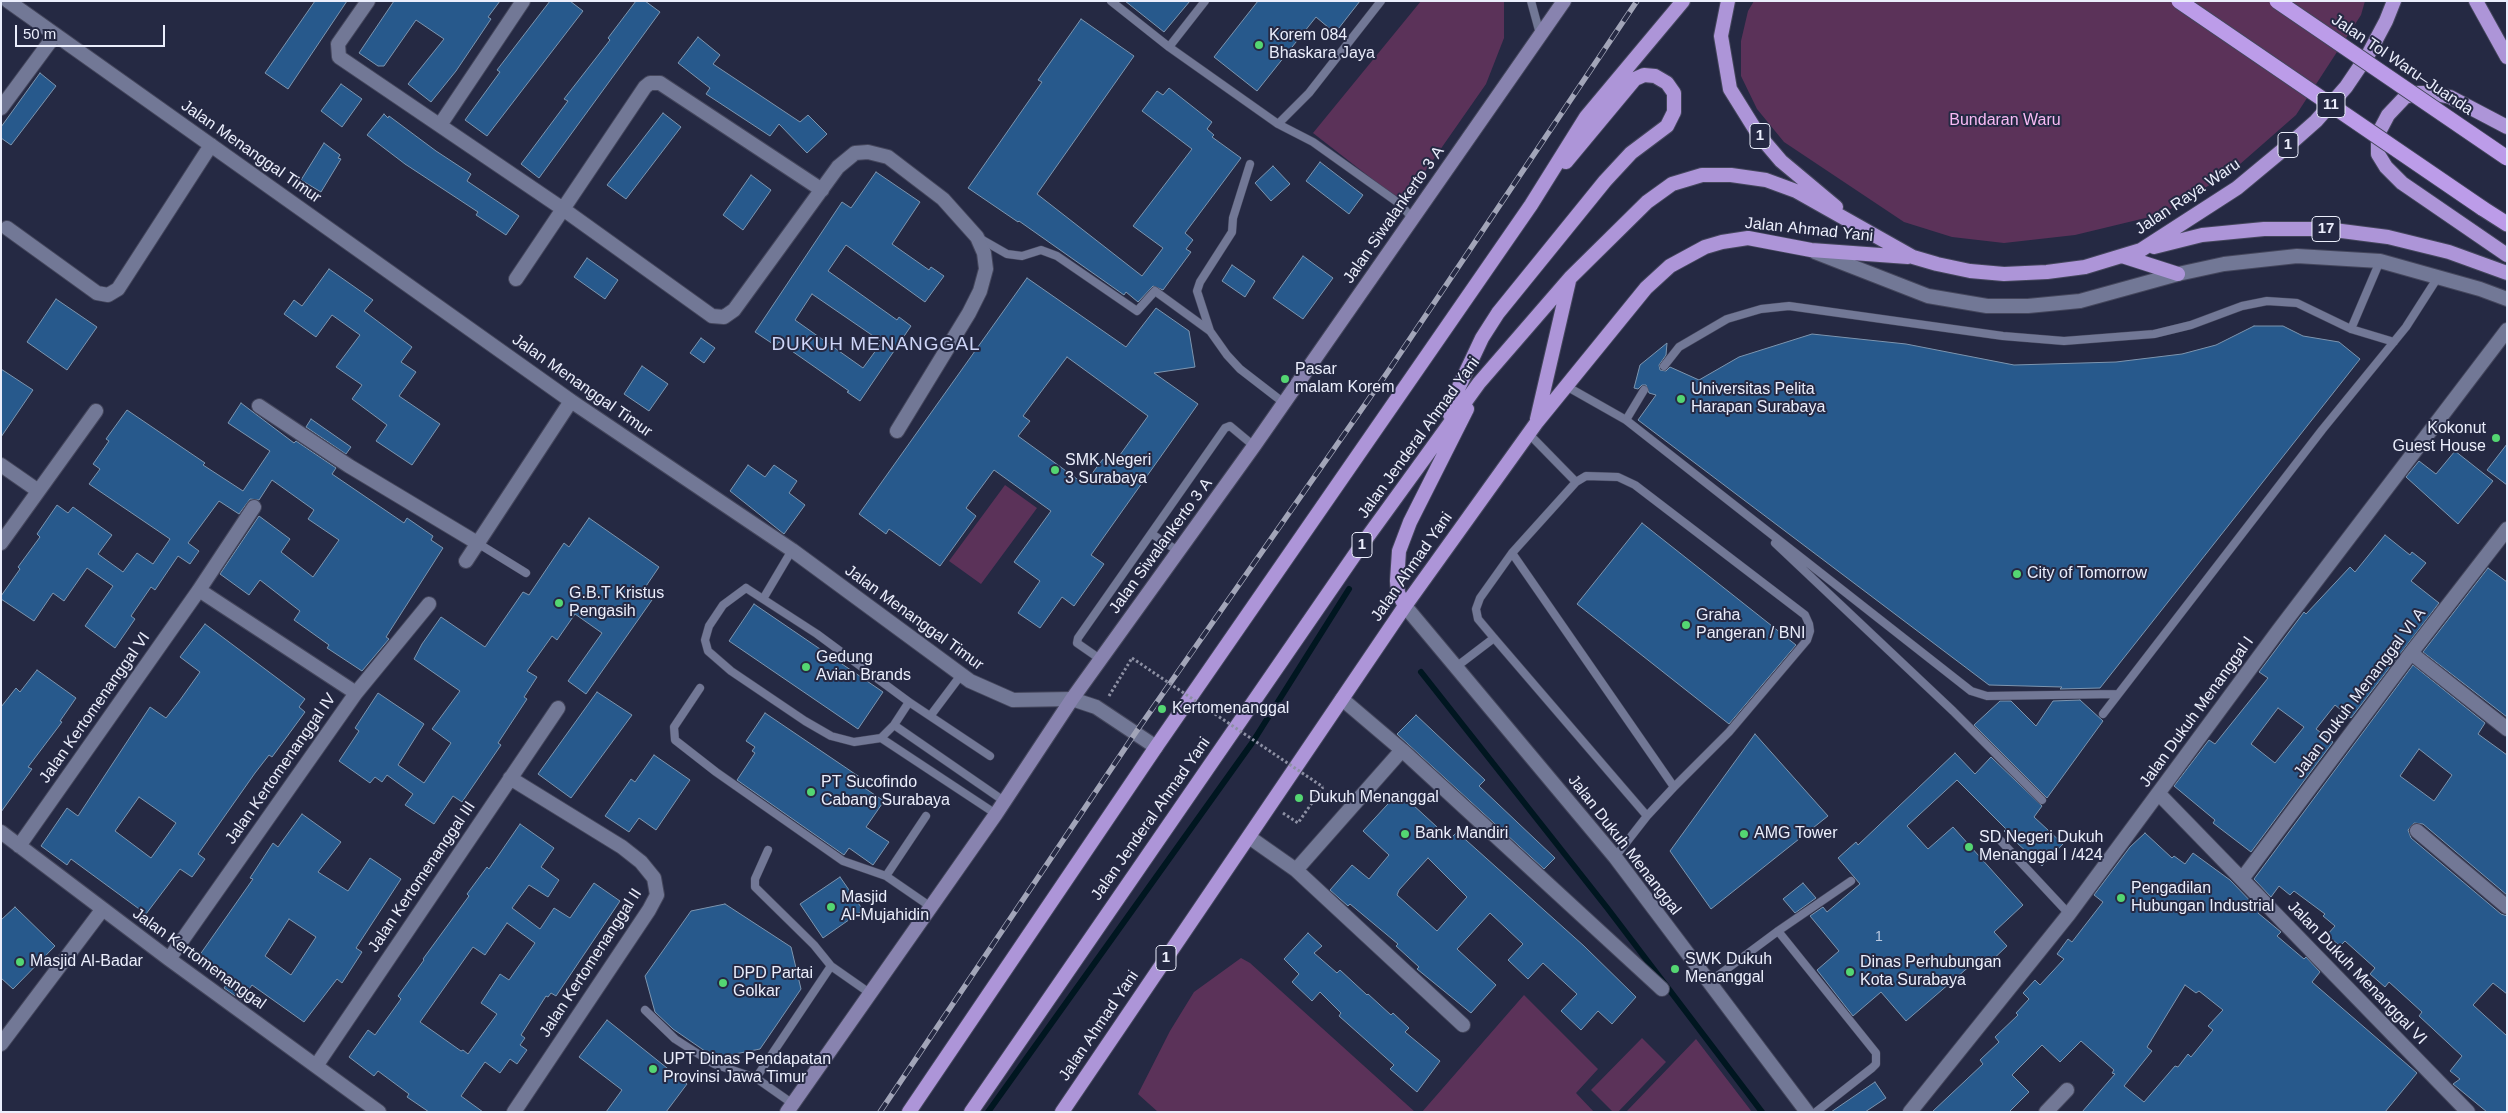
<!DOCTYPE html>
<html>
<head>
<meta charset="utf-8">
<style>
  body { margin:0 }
  #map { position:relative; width:2508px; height:1113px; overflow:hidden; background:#252943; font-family:Arial,sans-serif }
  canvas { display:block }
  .frame { position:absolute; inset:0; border:2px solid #ebeefc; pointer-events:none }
  .scale { position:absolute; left:15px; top:25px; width:150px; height:22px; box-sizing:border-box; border:2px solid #ebeefc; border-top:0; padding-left:6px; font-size:15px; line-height:18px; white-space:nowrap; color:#ebeefc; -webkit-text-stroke:4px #252943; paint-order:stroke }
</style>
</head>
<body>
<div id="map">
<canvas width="2508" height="1113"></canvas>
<div class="frame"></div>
<div class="scale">50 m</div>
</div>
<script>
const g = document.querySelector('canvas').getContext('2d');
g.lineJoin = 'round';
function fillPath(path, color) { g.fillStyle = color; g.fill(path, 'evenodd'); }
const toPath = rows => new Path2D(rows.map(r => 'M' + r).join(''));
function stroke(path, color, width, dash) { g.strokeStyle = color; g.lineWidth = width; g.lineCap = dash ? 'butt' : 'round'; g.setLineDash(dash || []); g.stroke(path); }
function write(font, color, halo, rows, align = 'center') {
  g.font = font + ' Arial,sans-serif'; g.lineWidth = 4; g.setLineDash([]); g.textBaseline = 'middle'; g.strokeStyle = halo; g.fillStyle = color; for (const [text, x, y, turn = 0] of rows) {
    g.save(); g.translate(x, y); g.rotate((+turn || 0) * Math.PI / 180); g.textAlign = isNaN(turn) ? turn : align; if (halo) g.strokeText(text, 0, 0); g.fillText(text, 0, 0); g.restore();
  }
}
fillPath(toPath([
  [1421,1,1504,1,1504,38,1486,84,1403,203,1313,133],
  [1754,1,2365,1,2361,15,2296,115,2231,172,2162,214,2075,235,2004,243,1952,237,1904,222,1784,142,1757,109,1741,76,1741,41,1748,11],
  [1005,485,1037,508,981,584,949,561],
  [1241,958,1250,963,1415,1112,1158,1112,1138,1094,1170,1031,1194,992],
  [1524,995,1598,1069,1576,1093,1594,1112,1422,1112],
  [1642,1038,1666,1062,1618,1112,1613,1112,1591,1090],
  [1696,1039,1752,1112,1626,1112]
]), '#5b3259');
stroke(toPath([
  [1421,672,1608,909,1762,1112],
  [988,1112,1252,743,1349,589]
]), '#001620', 6);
const building = toPath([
  [315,1,347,1,288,89,265,73,315,1],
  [394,1,500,1,488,17,491,19,456,71,431,102,408,84,444,39,416,20,384,66,378,66,359,53,394,1],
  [550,1,570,1,583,11,487,136,465,120,500,72,497,70,550,1],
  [636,1,645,1,660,12,539,178,521,164,568,101,564,99,610,40,608,38,636,1],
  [1125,1,1190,1,1164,32,1125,1],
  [1258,1,1360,1,1335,33,1316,17,1257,91,1214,57,1258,1],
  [1081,19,1134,56,1037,194,1142,276,1163,248,1133,226,1192,149,1142,111,1157,91,1163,95,1169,88,1212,122,1207,129,1214,135,1212,137,1241,158,1185,233,1193,240,1186,249,1191,252,1163,290,1153,286,1138,302,1126,292,1124,295,1019,221,1018,222,968,188,1042,82,1038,80,1081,19],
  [698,37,720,55,713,64,800,122,808,115,827,134,807,153,779,124,770,136,706,94,710,88,678,63,698,37],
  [40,73,56,86,11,145,1,138,1,127,40,73],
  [341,84,362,99,342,127,321,111,341,84],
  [663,113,681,127,626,199,607,185,663,113],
  [384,114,388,118,389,116,436,151,471,174,467,181,519,216,506,235,476,215,478,212,405,164,367,135,384,114],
  [324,143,340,155,338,158,341,159,321,192,301,180,324,143],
  [1320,162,1363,195,1349,214,1306,181,1320,162],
  [1273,166,1290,184,1271,201,1255,183,1273,166],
  [876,172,920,202,892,244,929,270,931,267,944,276,925,302,846,245,828,271,897,320,899,317,911,326,860,401,847,392,849,391,779,342,776,346,755,332,842,202,851,208,876,172],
  [812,294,882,342,863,368,795,320,812,294],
  [751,175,771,190,743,230,723,215,751,175],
  [1303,256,1333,278,1303,319,1273,298,1303,256],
  [587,258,618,280,605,299,574,277,587,258],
  [1232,265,1255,281,1245,297,1222,281,1232,265],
  [329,269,373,300,364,311,412,347,401,362,416,372,399,396,440,424,412,465,376,441,387,425,352,399,362,385,336,367,360,335,332,315,316,337,284,314,294,300,302,306,329,269],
  [1027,278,1126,347,1156,308,1189,331,1195,367,1154,373,1198,404,1091,555,1104,564,1074,606,1062,597,1040,628,1018,613,1040,581,1014,562,1051,511,994,470,966,508,976,516,940,566,889,529,886,534,859,514,1027,278],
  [1067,357,1148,416,1112,466,1103,459,1084,484,1018,436,1030,421,1023,416,1067,357],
  [56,299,97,327,67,370,27,342,56,299],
  [2254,326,2283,326,2303,336,2339,342,2360,359,2100,688,2060,689,2062,687,1989,685,1638,420,1656,395,1649,393,1646,385,1642,385,1638,389,1634,388,1640,365,1667,343,1666,355,1659,365,1660,370,1666,371,1670,367,1699,380,1739,357,1812,334,1906,344,2014,365,2116,362,2182,354,2216,345,2254,326],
  [701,338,715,348,704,363,690,353,701,338],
  [642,366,668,384,649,411,624,394,642,366],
  [1,369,33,390,1,437,1,369],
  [241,403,294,443,296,441,336,468,332,474,404,523,407,518,433,536,431,540,443,548,386,637,389,639,362,671,327,648,329,645,294,620,300,611,260,580,249,595,220,574,259,516,290,539,281,552,313,577,339,540,308,519,314,510,272,480,259,500,250,499,239,514,219,501,188,543,199,551,190,564,178,556,155,590,151,587,131,616,135,619,115,648,85,626,113,586,87,568,64,601,53,593,34,621,1,599,1,596,20,569,18,567,40,537,37,534,57,505,68,513,73,507,112,535,98,554,123,572,137,553,153,564,170,539,89,484,100,469,93,464,109,441,106,439,127,410,205,463,203,465,243,491,270,451,228,423,241,403],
  [311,419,351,447,346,454,306,427,311,419],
  [2507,444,2507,485,2487,470,2507,444],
  [2455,451,2493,481,2458,524,2406,477,2419,461,2436,474,2455,451],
  [748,465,765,477,774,465,797,481,789,493,805,505,784,534,730,491,748,465],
  [589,518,659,567,642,592,652,600,586,694,568,681,602,633,575,614,557,640,552,636,527,671,537,677,524,697,527,699,498,743,501,745,462,802,453,796,434,824,405,805,413,794,387,775,382,782,375,777,370,783,339,761,359,731,355,728,378,693,424,724,398,765,424,783,451,743,432,729,460,691,414,659,422,644,441,617,485,647,523,592,529,595,564,543,569,547,589,518],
  [1642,523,1796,645,1729,724,1577,604,1642,523],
  [2385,535,2410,555,2412,552,2426,563,2411,581,2439,603,2351,718,2335,705,2316,729,2333,742,2251,852,2213,823,2215,820,2174,786,2209,740,2215,744,2268,678,2259,672,2304,612,2306,614,2350,567,2355,572,2385,535],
  [2278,708,2304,727,2275,763,2251,744,2278,708],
  [2488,568,2507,582,2507,717,2423,652,2488,568],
  [754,604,883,692,858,729,729,641,754,604],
  [205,624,305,699,299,707,305,712,272,757,269,755,255,773,198,854,205,859,192,877,180,869,146,914,71,859,67,865,41,846,67,808,78,816,150,707,166,718,180,700,200,672,180,657,205,624],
  [139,797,176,823,151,858,115,831,139,797],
  [2413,665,2485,723,2478,734,2507,755,2507,895,2423,824,2414,823,2408,830,2411,838,2501,914,2507,916,2507,994,2493,983,2473,1005,2507,1036,2507,1112,2487,1112,2453,1084,2460,1079,2450,1071,2462,1056,2419,1016,2422,1012,2389,982,2385,987,2370,974,2375,968,2345,941,2340,946,2327,935,2335,926,2323,916,2325,914,2294,891,2290,895,2279,886,2271,897,2254,879,2413,665],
  [2419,749,2452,775,2434,801,2400,776,2419,749],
  [37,670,76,698,60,721,62,722,28,767,32,769,1,812,1,707,16,688,20,692,37,670],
  [597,692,632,715,571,798,538,774,597,692],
  [2080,700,2103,721,2047,798,1974,725,2000,701,2011,701,2036,726,2053,701,2080,700],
  [765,713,861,778,857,783,884,801,866,827,889,842,873,865,849,848,844,855,737,780,755,753,752,751,755,747,746,741,765,713],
  [1416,715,1485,780,1479,786,1555,858,1544,869,1397,734,1416,715],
  [1755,734,1828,816,1711,909,1670,851,1755,734],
  [1955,753,1975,774,1991,757,2042,806,2034,817,2063,844,2042,866,2004,831,2006,829,1957,780,1907,826,1928,849,1953,827,2023,905,1994,932,2007,946,1986,966,1979,958,1906,1021,1881,992,1853,1016,1817,970,1839,951,1810,916,1823,907,1827,912,1860,884,1838,858,1856,842,1858,845,1955,753],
  [654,755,690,780,656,830,639,818,629,832,605,816,631,779,635,782,654,755],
  [1399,792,1450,839,1457,832,1584,946,1636,997,1612,1024,1598,1011,1581,1030,1561,1011,1577,994,1543,963,1528,979,1508,960,1523,944,1490,913,1457,949,1496,985,1471,1013,1417,969,1419,967,1396,946,1398,944,1350,904,1348,906,1330,890,1352,865,1369,879,1389,855,1363,831,1399,792],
  [1428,858,1467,897,1437,931,1397,895,1399,890,1428,858],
  [302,814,341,842,318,872,348,891,370,858,401,879,356,948,362,952,342,983,337,979,304,1022,252,985,241,1000,224,988,230,979,199,956,253,879,250,878,273,843,278,847,302,814],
  [289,919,316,937,291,975,265,956,289,919],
  [520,824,554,848,541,867,559,880,548,897,529,885,512,908,540,929,554,908,570,918,594,883,620,901,556,996,551,993,548,997,546,996,521,1035,525,1038,520,1045,527,1050,517,1064,510,1059,500,1073,485,1062,461,1096,483,1112,429,1112,407,1097,409,1094,378,1071,374,1076,349,1057,368,1030,375,1035,401,999,398,996,424,960,423,959,469,896,467,894,487,867,489,869,520,824],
  [507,923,535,943,509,980,500,974,481,1003,497,1014,468,1054,463,1050,461,1051,420,1022,473,947,485,955,507,923],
  [2145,833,2172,858,2174,856,2185,864,2193,853,2230,880,2260,911,2258,913,2281,932,2277,936,2304,959,2306,957,2320,972,2312,982,2417,1073,2385,1112,2082,1112,2115,1074,2112,1073,2114,1070,2081,1041,2060,1062,2042,1045,2012,1075,2029,1092,2009,1112,1932,1112,1983,1064,1980,1060,1999,1042,1995,1037,2018,1015,2016,1013,2029,999,2023,993,2035,980,2040,985,2064,959,2057,954,2068,939,2072,942,2103,902,2094,895,2130,847,2145,833],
  [2185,985,2196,993,2199,991,2223,1010,2208,1026,2213,1030,2191,1057,2188,1054,2178,1067,2175,1066,2144,1102,2124,1086,2152,1051,2147,1047,2185,985],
  [840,877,863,910,823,938,800,904,840,877],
  [1803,883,1816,898,1795,913,1783,899,1803,883],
  [725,904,791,947,801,989,760,1049,715,1058,673,1029,655,1012,645,976,691,911,725,904],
  [15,907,55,946,13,989,1,978,1,920,15,907],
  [1308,933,1322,946,1314,953,1337,973,1340,970,1367,995,1368,994,1391,1015,1393,1013,1409,1028,1405,1032,1440,1061,1417,1092,1390,1069,1394,1065,1339,1016,1341,1013,1320,992,1312,1001,1292,982,1299,974,1284,959,1308,933],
  [607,1020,687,1084,666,1112,606,1112,622,1090,579,1057,607,1020],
  [1875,1082,1886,1098,1865,1112,1831,1112,1875,1082]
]);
fillPath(building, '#27598c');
stroke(building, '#7d95af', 1);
const service = toPath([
  [1111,1,1169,47,1278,124],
  [1381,1,1309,93,1278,124,1313,142,1400,204,1413,219],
  [1531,1,1540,34],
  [1169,47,1205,1],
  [1250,164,1233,218,1232,232,1200,282,1197,291,1210,331,1227,355,1240,369,1284,403],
  [979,238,1007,254,1022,256,1041,250,1057,256,1137,311,1155,291,1210,331],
  [2351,329,2380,261],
  [1664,366,1679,347,1727,319,1761,309,1789,306,2003,336,2064,341,2154,334,2191,325,2242,306,2267,301,2297,303,2351,329,2394,342],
  [1566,386,1626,420,1971,691,1987,696,2117,694],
  [1626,420,1644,390],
  [1528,433,1576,482],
  [1152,534,1178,551],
  [1775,543,1953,711,2042,800],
  [479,544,526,573],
  [1512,553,1674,787,1647,816,1615,857],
  [746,588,817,634,909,702,894,725,881,738,854,742,831,736,805,721,731,671,708,651,705,640,709,626,723,605,746,588],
  [763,599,792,550],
  [1100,659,1077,643,1078,638,1225,428,1230,426,1254,446],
  [1456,667,1494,638],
  [700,688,674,727,675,740,716,772,843,861,886,876,931,907],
  [909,702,990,756],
  [2103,714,2322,430,2406,327,2438,277],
  [931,715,961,675],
  [894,725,1004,801],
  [881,738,996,814],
  [1647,816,1494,638,1478,619,1476,609,1480,598,1512,553,1576,482,1586,476,1618,477,1635,485,1805,615,1809,624,1810,631,1807,640,1729,732,1674,787],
  [2000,840,2069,914],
  [768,850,755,879,755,887,814,945,831,966,756,1078,793,1104],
  [886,876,926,816],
  [1778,931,1851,881],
  [831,966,871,994],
  [1708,983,1778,931,1876,1053,1876,1064,1872,1068,1816,1112],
  [645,1010,675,1039,714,1064,756,1078]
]);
const minor = toPath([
  [8,1,571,401,792,550,970,681,1013,700,1072,699,1096,707,1156,747],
  [368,1,338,44,339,57,563,209,712,316,724,317,734,310,838,167,855,153,868,152,888,157,943,199,977,237,984,253,986,269,980,291,969,313,897,431],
  [1,108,55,35],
  [440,125,523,1],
  [7,228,97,293,108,295,118,289,211,145],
  [1815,252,1928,296,1987,306,2028,306,2080,301,2178,274,2224,264,2297,256,2380,261,2480,289,2507,299],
  [516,279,645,87,650,83,660,83,666,87,822,190],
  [259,406,349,466,479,544],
  [1,465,37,490],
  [1,543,96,411],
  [466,561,571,401],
  [199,590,356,693],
  [1405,606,1615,857,1807,1112],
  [2411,653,2507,729],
  [1342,699,1402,750,1662,989],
  [1402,750,1296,870,1463,1025],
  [510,778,622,847,641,862,654,878,657,895,649,910,514,1112],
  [2159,794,2468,1112],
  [2417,831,2507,907],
  [1,832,169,959,379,1112],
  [1249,837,1296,870],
  [19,846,199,590,254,507],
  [2242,879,2411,653,2507,529],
  [169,959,356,693,429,604],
  [1,1044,102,910],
  [316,1066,558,708],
  [1910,1112,2069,914,2278,631,2507,330],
  [2046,1112,2067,1090]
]);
const secondary = toPath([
  [787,1112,996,814,1072,699,1254,446,1564,1]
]);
const trunk = toPath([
  [1728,1,1721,36,1730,89,1758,134,1781,161,1836,207],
  [2476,1,2507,57],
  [2507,127,2450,97,2431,93,2418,93,2405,97,2388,115,2378,134,2378,154,2386,167,2402,183,2507,255],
  [2154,247,2202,235,2264,229,2326,229,2388,237,2449,252,2507,273],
  [2122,256,2178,274],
  [1450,415,1457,391,1482,338,1498,313,1605,181,1631,153,1667,126,1674,112,1674,93,1667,83,1655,76,1644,75,1635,79,1566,162],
  [1537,419,1569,281],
  [1405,606,1398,593,1397,581,1399,551,1410,522,1467,409],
  [909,1112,1156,747,1531,205,1586,117,1683,1],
  [971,1112,1358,550,1479,383,1570,278,1647,202,1672,184,1702,175,1731,175,1766,180,1796,191,1913,257,1937,264,1970,271,2004,274,2047,272,2085,267,2141,250,2237,188,2290,144,2316,121,2346,87,2369,53,2386,21,2394,1],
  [1062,1112,1405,606,1537,422,1646,288,1670,266,1705,247,1722,242,1748,238,1811,250,1908,257]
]);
const motorway = toPath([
  [2482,208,2507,224]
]);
stroke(service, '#44465c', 9);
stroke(minor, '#44465c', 16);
stroke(secondary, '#44465c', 16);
stroke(trunk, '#44465c', 16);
stroke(motorway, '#44465c', 17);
stroke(toPath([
  [1109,696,1132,658],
  [1283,813,1298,823,1323,787]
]), '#8d90a4', 3, [2.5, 2.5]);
stroke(service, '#727896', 8);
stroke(minor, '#727896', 14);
stroke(secondary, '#8883af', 14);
stroke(trunk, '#ad95d8', 14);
stroke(motorway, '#bc9ce9', 15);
const rail = toPath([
  [880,1112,1136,732,1387,373,1637,1]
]);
stroke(rail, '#a2a5b8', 5.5);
stroke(rail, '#252943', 4, [11]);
const motorwayBridge = toPath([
  [2179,1,2482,208],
  [2277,1,2507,158]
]);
stroke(motorwayBridge, '#44465c', 17, []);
stroke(toPath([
  [1132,658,1323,787]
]), '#8d90a4', 3, [2.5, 2.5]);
stroke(motorwayBridge, '#bc9ce9', 15);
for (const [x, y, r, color] of [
  [1259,45,5,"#54d672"],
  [1285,379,5,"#54d672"],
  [1681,399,5,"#54d672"],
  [2496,438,5,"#54d672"],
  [1055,470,5,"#54d672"],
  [2017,574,5,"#54d672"],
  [559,603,5,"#54d672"],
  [1686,625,5,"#54d672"],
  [806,667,5,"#54d672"],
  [1162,709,5,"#54d672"],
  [811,792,5,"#54d672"],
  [1299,798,5,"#54d672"],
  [1405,834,5,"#54d672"],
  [1744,834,5,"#54d672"],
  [1969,847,5,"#54d672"],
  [2121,898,5,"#54d672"],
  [831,907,5,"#54d672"],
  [20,962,5,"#54d672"],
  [1675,969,5,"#54d672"],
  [1850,972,5,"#54d672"],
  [723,983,5,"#54d672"],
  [653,1069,5,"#54d672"]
]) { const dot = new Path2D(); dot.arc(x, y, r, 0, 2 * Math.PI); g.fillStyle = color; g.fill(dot); stroke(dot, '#252943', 2); }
write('14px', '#bac9e0', null, [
  ["1",1879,937]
]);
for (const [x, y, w] of [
  [2331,105,28],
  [1760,136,20],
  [2288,145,20],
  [2326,229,28],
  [1362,545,20],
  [1166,958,20]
]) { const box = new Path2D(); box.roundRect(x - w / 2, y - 12.5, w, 25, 4); g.fillStyle = '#252943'; g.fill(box); stroke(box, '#ebeefc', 1); }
write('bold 15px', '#ebeefc', null, [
  ["11",2331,105],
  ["1",1760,136],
  ["1",2288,145],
  ["17",2326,229],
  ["1",1362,545],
  ["1",1166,958]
]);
write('16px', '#ebeefc', '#252943', [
  ["Korem 084",1269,36],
  ["Bhaskara Jaya",1269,54],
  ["Pasar",1295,370],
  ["malam Korem",1295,388],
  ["Universitas Pelita",1691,390],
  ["Harapan Surabaya",1691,408],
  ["Kokonut",2486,429,"right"],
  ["Guest House",2486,447,"right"],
  ["SMK Negeri",1065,461],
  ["3 Surabaya",1065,479],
  ["City of Tomorrow",2027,574],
  ["G.B.T Kristus",569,594],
  ["Pengasih",569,612],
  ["Graha",1696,616],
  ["Pangeran / BNI",1696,634],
  ["Gedung",816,658],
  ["Avian Brands",816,676],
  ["Kertomenanggal",1172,709],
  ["PT Sucofindo",821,783],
  ["Cabang Surabaya",821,801],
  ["Dukuh Menanggal",1309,798],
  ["Bank Mandiri",1415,834],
  ["AMG Tower",1754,834],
  ["SD Negeri Dukuh",1979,838],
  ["Menanggal I /424",1979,856],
  ["Pengadilan",2131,889],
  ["Hubungan Industrial",2131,907],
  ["Masjid",841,898],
  ["Al-Mujahidin",841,916],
  ["SWK Dukuh",1685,960],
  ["Menanggal",1685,978],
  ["Masjid Al-Badar",30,962],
  ["Dinas Perhubungan",1860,963],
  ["Kota Surabaya",1860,981],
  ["DPD Partai",733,974],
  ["Golkar",733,992],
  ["UPT Dinas Pendapatan",663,1060],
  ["Provinsi Jawa Timur",663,1078]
], 'left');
write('16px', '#ebeefc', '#252943', [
  ["Jalan Tol Waru–Juanda",2402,65,34],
  ["Jalan Menanggal Timur",251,152,35],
  ["Jalan Raya Waru",2188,197,-34],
  ["Jalan Siwalankerto 3 A",1394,215,-55],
  ["Jalan Ahmad Yani",1809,230,6],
  ["Jalan Menanggal Timur",582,386,35],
  ["Jalan Jenderal Ahmad Yani",1419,438,-54],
  ["Jalan Siwalankerto 3 A",1161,546,-54],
  ["Jalan Ahmad Yani",1412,567,-55],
  ["Jalan Menanggal Timur",914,618,36],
  ["Jalan Dukuh Menanggal VI A",2360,693,-53],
  ["Jalan Kertomenanggal VI",95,708,-55],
  ["Jalan Dukuh Menanggal I",2197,712,-54],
  ["Jalan Kertomenanggal IV",281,769,-55],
  ["Jalan Jenderal Ahmad Yani",1151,819,-55],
  ["Jalan Dukuh Menanggal",1624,845,52],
  ["Jalan Kertomenanggal III",422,877,-56],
  ["Jalan Kertomenanggal",199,959,36],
  ["Jalan Kertomenanggal II",591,963,-57],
  ["Jalan Dukuh Menanggal VI",2357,973,46],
  ["Jalan Ahmad Yani",1099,1026,-56]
]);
write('16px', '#f8baf4', '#252943', [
  ["Bundaran Waru",2005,121]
]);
g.letterSpacing = '1px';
write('19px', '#ced5f7', '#252943', [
  ["DUKUH MENANGGAL",876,345]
]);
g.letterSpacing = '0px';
</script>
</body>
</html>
